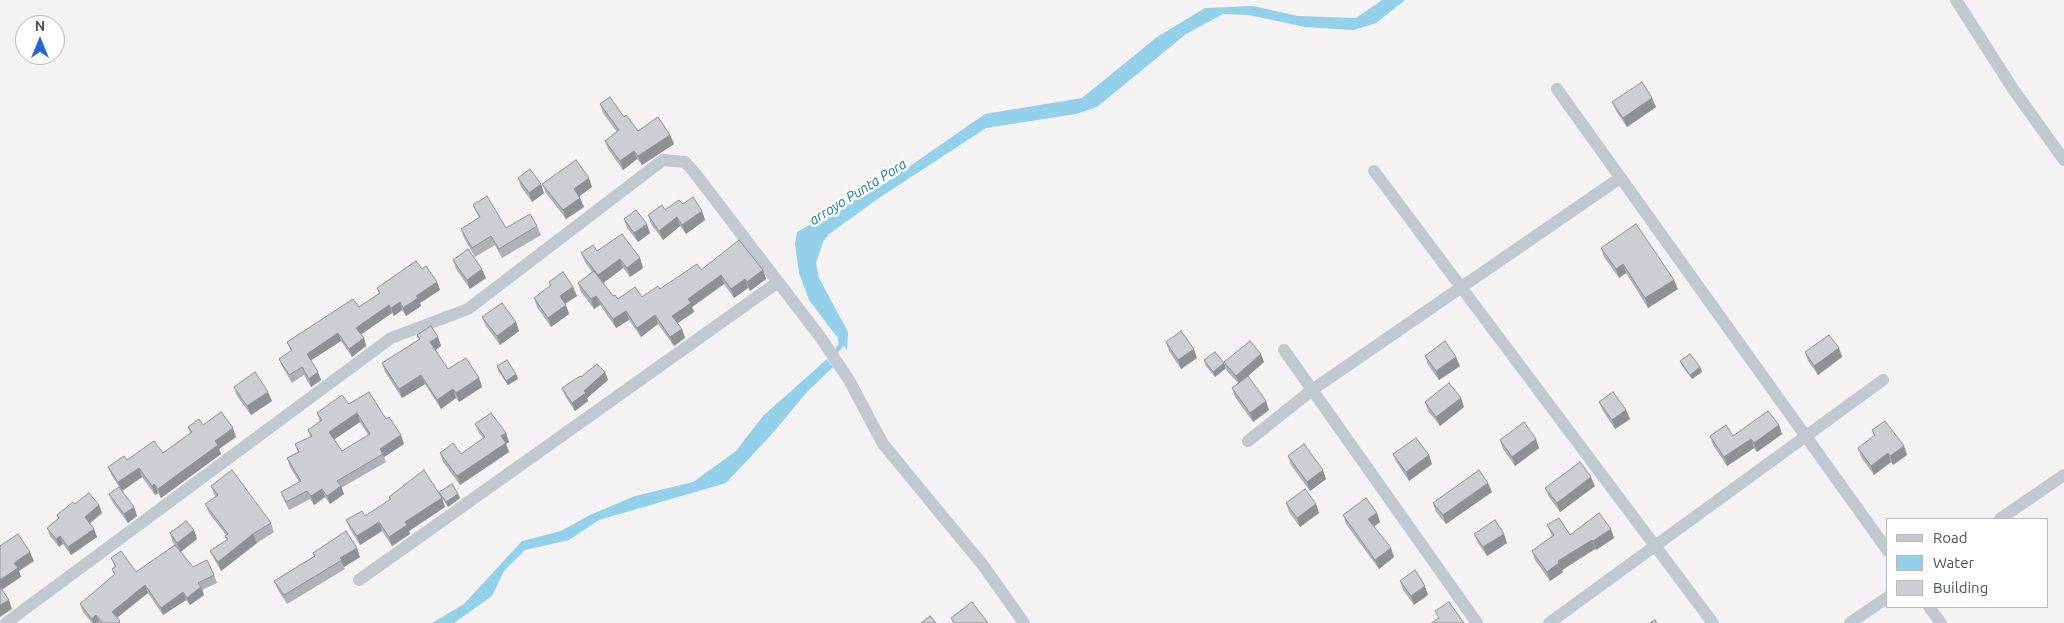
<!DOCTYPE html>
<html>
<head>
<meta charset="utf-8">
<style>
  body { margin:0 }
  #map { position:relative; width:2064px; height:623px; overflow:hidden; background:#f4f2f2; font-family:Ubuntu,sans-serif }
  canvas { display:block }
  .legend { position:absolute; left:1886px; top:518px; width:162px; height:90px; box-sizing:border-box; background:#fff; border:1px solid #b7babf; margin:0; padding:6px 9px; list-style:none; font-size:15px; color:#4a535f }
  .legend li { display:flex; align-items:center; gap:10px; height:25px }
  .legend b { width:25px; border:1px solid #b7babf }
  .north { position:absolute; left:15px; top:15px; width:50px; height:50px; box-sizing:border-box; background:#fff; border:1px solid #b7babf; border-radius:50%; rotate:0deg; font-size:14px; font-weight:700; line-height:20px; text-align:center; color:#4a535f }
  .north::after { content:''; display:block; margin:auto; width:18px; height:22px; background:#2164df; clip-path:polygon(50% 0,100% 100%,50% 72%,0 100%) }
</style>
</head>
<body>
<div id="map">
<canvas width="2064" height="623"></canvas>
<ul class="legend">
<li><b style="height:6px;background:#c1c8d0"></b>Road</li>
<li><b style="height:14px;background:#93d0ea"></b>Water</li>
<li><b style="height:14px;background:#ccced4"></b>Building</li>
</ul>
<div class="north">N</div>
</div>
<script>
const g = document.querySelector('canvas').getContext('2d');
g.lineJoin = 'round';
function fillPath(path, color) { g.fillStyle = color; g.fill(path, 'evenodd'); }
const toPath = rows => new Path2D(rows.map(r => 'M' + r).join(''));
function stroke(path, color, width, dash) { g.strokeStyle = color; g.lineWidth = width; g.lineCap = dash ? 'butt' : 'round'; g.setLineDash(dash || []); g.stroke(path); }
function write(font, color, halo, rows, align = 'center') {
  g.font = font + ' Ubuntu,sans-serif'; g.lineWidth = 5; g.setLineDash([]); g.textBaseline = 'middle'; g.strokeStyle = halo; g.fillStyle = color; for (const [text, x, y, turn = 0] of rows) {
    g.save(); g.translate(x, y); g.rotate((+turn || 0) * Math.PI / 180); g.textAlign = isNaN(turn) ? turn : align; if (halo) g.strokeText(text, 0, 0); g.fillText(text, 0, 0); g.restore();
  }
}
fillPath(toPath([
  [1382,0,1405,0,1376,23,1354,30,1305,27,1249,15,1223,14,1186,34,1097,107,1076,114,986,128,879,198,829,234,823,242,816,263,819,278,848,332,847,350,809,300,799,273,795,244,797,232,887,182,985,114,1082,98,1157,37,1205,8,1253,6,1298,16,1356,18],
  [827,359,833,367,807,392,772,434,726,483,599,520,569,540,525,550,504,571,492,596,454,623,432,623,464,604,522,541,561,531,590,515,635,496,693,482,736,451,763,416]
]), '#93d0ea');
stroke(toPath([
  [834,354,841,345,840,336]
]), '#93d0ea', 4.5);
stroke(toPath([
  [1956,0,2013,89,2064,160],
  [1557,89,1888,551],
  [1374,171,1713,623],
  [1284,350,1477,623],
  [1248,441,1312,390,1620,178],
  [2000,519,2064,475],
  [359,580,778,282],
  [1929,607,1941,623],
  [6,623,391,338,468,309,663,160,685,162,694,172,821,338,849,380,883,444,982,564,1024,623],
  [1549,623,1883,380],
  [1850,623,1888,597]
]), '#c1c8d0', 12);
fillPath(toPath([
  [1612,102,1656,107,1627,127,1616,111],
  [600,104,638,131,670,135,674,144,642,165,637,159,623,170,608,149,605,141,617,132,603,113],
  [518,178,544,193,532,202,521,187],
  [542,184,592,187,579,196,584,207,566,219,546,193],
  [683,204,702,211,705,220,686,234,680,226,663,240,651,224,648,215],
  [473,205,506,228,537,226,541,235,502,258,495,245,475,257,464,238,461,229,479,218],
  [624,219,650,233,638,242,627,228],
  [1601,248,1678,289,1648,308,1626,273,1619,278,1604,257],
  [597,251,640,258,643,268,630,277,623,268,603,283,613,296,618,299,642,297,701,270,763,270,766,279,750,291,748,288,734,298,724,284,692,307,694,312,677,323,682,329,685,338,674,346,658,324,641,337,629,320,616,328,600,305,594,309,581,292,578,283,592,272,585,262,581,253],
  [453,260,486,278,470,289,456,269],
  [422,269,437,282,440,290,420,303,421,306,406,316,402,310,394,316,392,313,361,334,364,338,366,346,352,357,341,341,311,360,321,380,311,387,304,375,292,383,282,366,279,359,291,351,287,342,359,307,379,293,377,288],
  [549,282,573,287,577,296,565,304,569,314,551,327,537,307,534,298,550,286],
  [482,317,516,322,519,331,500,345,486,326],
  [417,335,438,337,441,346,436,350,448,369,479,378,482,387,459,402,456,398,441,409,425,384,402,398,385,372,382,363,419,340],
  [1166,342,1197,358,1181,369,1169,351],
  [1839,348,1842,357,1818,375,1808,361,1805,352],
  [1425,356,1460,366,1439,380,1428,365],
  [1204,360,1226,368,1215,377,1205,365],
  [1680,361,1700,367,1702,372,1692,379,1682,366],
  [1224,362,1264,362,1248,376,1269,410,1253,422,1235,397,1232,388,1238,383,1227,371],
  [497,366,516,374,518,379,508,385,498,371],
  [605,372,608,380,587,398,588,401,575,411,565,396,562,388,581,377],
  [234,387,272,401,251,415,237,396],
  [1461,398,1464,407,1440,426,1428,411,1425,402],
  [1599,402,1626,410,1630,419,1615,429,1603,411],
  [349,404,386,419,404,444,384,457,386,462,341,488,344,494,330,504,325,497,314,505,310,499,289,510,284,500,281,492,299,482,290,467,287,458,298,452,295,444,310,437,308,430,320,422,317,413],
  [360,422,368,435,342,451,334,439],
  [475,424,506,433,509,442,506,444,509,452,460,485,443,462,440,453,461,454,483,438,479,433],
  [203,425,236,437,219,449,221,454,161,498,158,493,155,495,142,477,122,491,112,476,108,467,127,460,163,453,190,433,188,427],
  [1779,425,1782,434,1757,452,1754,448,1727,466,1713,445,1710,436,1733,436],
  [1872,430,1904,446,1907,455,1893,465,1891,462,1874,475,1861,457,1858,448,1874,436],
  [1500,440,1539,448,1515,466,1503,449],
  [1393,454,1429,455,1432,464,1409,481,1397,463],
  [1288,456,1326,479,1310,491,1291,465],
  [211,486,271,523,274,532,257,543,221,571,214,559,210,551,227,540,226,535,209,513,205,504,216,497,214,494],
  [1595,486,1560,512,1549,497,1545,488],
  [439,492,458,494,460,498,448,507,442,498,445,507,409,531,410,534,392,546,382,531,360,545,350,529,346,520,365,516,390,500,389,497,441,496],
  [1492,492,1446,524,1436,512,1433,503],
  [109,494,134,507,137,516,128,523,113,503],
  [1286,503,1316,504,1319,513,1300,527,1289,512],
  [75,504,99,505,102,513,90,523,97,537,71,555,63,544,59,547,50,536,47,528,58,519,57,515],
  [1377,513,1380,522,1374,526,1394,557,1379,569,1346,524,1343,515],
  [1547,525,1570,535,1614,538,1596,550,1595,549,1562,570,1563,572,1550,581,1535,560,1532,551,1552,536],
  [194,530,197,539,181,552,193,567,214,575,217,583,202,590,204,595,190,605,186,600,163,615,148,593,117,618,120,623,92,623,83,612,80,604,114,575,112,569,115,567,111,558,136,572,175,545,173,543,170,533],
  [1474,534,1507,543,1487,556,1478,543],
  [313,553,360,557,344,567,345,569,287,604,278,590,274,581,314,556],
  [1400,581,1428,595,1414,605,1403,590]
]), '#afb1b6');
fillPath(toPath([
  [1652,98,1656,107,1627,127,1623,118],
  [670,135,674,144,642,165,638,156],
  [634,151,637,159,623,170,620,161],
  [589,178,592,187,577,198,574,189],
  [541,184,544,193,532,202,529,193],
  [580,198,584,207,566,219,563,210],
  [702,211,705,220,686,234,682,225],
  [677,217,680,226,663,240,659,231],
  [647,224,650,233,638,242,634,233],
  [640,258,643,268,630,277,627,268],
  [620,259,623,268,602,284,598,275],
  [1623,264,1626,273,1619,278,1616,269],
  [482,269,486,278,470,289,467,280],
  [763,270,766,279,750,291,747,282],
  [721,275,724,284,692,307,694,312,675,325,672,316,688,299],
  [745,279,748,288,734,298,731,289],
  [1674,280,1678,289,1648,308,1645,298],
  [437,282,440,290,420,303,421,306,406,316,403,308,416,296],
  [573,287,577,296,563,305,560,296],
  [596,296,600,305,594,309,591,299],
  [400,302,402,310,394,316,391,308],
  [389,305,392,313,359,336,356,328],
  [566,305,569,314,551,327,548,318],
  [626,311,629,320,616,328,613,319],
  [655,315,658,324,641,337,637,328],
  [516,322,519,331,500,345,497,336],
  [682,329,685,338,674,346,670,337],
  [338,333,341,341,310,361,307,354],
  [438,337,441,346,434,351,430,342],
  [364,338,366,346,352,357,349,349],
  [1839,348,1842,357,1818,375,1814,366],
  [1194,349,1197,358,1181,369,1178,360],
  [1261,354,1264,362,1239,384,1236,376],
  [1456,357,1460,366,1439,380,1436,371],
  [1224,363,1226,368,1215,377,1213,372],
  [1700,367,1702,372,1692,379,1690,375],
  [318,372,321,380,311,387,309,379],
  [605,372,608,380,587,398,588,401,575,411,572,403,584,391],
  [516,374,518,379,508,385,506,381],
  [421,375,425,384,402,398,399,389],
  [479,378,482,387,459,402,456,393],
  [453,389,456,398,441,409,437,400],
  [268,392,272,401,251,415,247,406],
  [1461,398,1464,407,1440,426,1436,417],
  [1266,401,1269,410,1253,422,1250,413],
  [1626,410,1630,419,1615,429,1612,420],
  [357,413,360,422,332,441,329,432],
  [1779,425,1782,434,1757,452,1754,443],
  [233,428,236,437,219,449,221,454,161,498,158,489,215,441],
  [506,433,509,442,506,444,509,452,460,485,457,476],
  [401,435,404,444,384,457,380,449],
  [1536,439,1539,448,1515,466,1512,457],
  [1751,439,1754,448,1727,466,1724,457],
  [1904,446,1907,455,1893,465,1890,456],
  [1888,453,1891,462,1874,475,1871,466],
  [1429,455,1432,464,1409,481,1406,472],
  [139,468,142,477,122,491,118,482],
  [1323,470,1326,479,1310,491,1307,482],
  [1591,477,1595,486,1560,512,1557,503],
  [1488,483,1492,492,1446,524,1443,515],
  [154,484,158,493,155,495,152,486],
  [341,486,344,494,330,504,327,496],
  [322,489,325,497,314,505,311,496],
  [458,494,460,498,448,507,446,502],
  [442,498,445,507,409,531,410,534,392,546,389,537,405,522],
  [1316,504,1319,513,1300,527,1297,518],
  [99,505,102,513,88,525,85,517],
  [134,507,137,516,128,523,124,514],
  [1377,513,1380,522,1372,528,1368,519],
  [379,522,382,531,360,545,357,536],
  [94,529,97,537,71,555,68,547],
  [1611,529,1614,538,1596,550,1593,541],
  [194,530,197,539,180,552,177,543],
  [253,534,257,543,221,571,218,562],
  [1504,534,1507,543,1487,556,1483,547],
  [60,536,63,544,59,547,56,539],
  [1592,540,1595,549,1562,570,1563,572,1550,581,1547,572,1558,561],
  [357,548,360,557,344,567,340,558],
  [1391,548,1394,557,1379,569,1375,560],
  [30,552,34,561,19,571,21,577,0,591,0,580,14,563],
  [145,585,148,593,115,619,112,612],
  [1425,586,1428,595,1414,605,1411,596],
  [201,587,204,595,190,605,187,598],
  [183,592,186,600,163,615,161,608],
  [9,600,12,609,0,617,0,605],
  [96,615,99,622,93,623,92,619]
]), '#8f9094');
const building = toPath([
  [1642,82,1652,98,1623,118,1612,102,1642,82],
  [610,97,624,117,626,115,638,131,658,117,670,135,638,156,634,151,620,161,605,141,619,130,600,104,610,97],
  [576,160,589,178,574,189,580,198,563,210,542,184,576,160],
  [530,169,541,184,529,193,518,178,530,169],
  [487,196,506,228,530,214,537,226,499,249,491,236,472,248,461,229,480,217,473,205,487,196],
  [693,197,702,211,682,225,677,217,659,231,648,215,662,205,665,210,679,200,683,204,693,197],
  [636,210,647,224,634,233,624,219,636,210],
  [1636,224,1674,280,1645,298,1623,264,1616,269,1601,248,1636,224],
  [622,234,640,258,627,268,620,259,598,275,581,253,593,245,597,251,622,234],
  [739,240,763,270,747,282,745,279,731,289,721,275,688,299,691,303,672,316,682,329,670,337,655,315,637,328,626,311,613,319,596,296,591,299,578,283,594,271,613,296,615,295,618,299,635,287,642,297,658,286,660,289,697,264,701,270,739,240],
  [468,249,482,269,467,280,453,260,468,249],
  [416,261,422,269,426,266,437,282,416,296,418,298,403,308,400,302,391,308,389,305,356,328,364,338,349,349,338,333,307,354,318,372,309,379,302,367,289,375,279,359,292,350,287,342,353,299,359,307,380,293,377,288,416,261],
  [563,272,573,287,560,296,566,305,548,318,534,298,551,285,549,282,563,272],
  [502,303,516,322,497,336,482,317,502,303],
  [431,326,438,337,430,342,448,369,466,358,479,378,456,393,453,389,437,400,421,375,399,389,382,363,420,339,417,335,431,326],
  [1181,331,1194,349,1178,360,1166,342,1181,331],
  [1829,335,1839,348,1814,366,1805,352,1829,335],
  [1250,341,1261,354,1236,376,1224,362,1250,341],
  [1445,341,1456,357,1436,371,1425,356,1445,341],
  [1215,352,1224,363,1213,372,1204,360,1215,352],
  [1690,354,1700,367,1690,375,1680,361,1690,354],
  [507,360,516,374,506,381,497,366,507,360],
  [597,364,605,372,584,391,586,393,572,403,562,388,580,376,581,377,597,364],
  [255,372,268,392,247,406,234,387,255,372],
  [1248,376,1266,401,1250,413,1232,388,1248,376],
  [1449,383,1461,398,1436,417,1425,402,1449,383],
  [369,392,386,419,389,417,401,435,380,449,383,454,337,481,341,486,327,496,322,489,311,496,307,491,286,502,281,492,301,481,287,458,299,452,295,444,312,436,308,430,322,420,317,413,342,395,349,404,369,392],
  [357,413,370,434,342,451,329,432,357,413],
  [1613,392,1626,410,1612,420,1599,402,1613,392],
  [1768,411,1779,425,1754,443,1751,439,1724,457,1710,436,1726,425,1733,436,1768,411],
  [221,412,233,428,215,441,218,445,158,489,154,484,152,486,139,468,118,482,108,467,124,456,127,460,154,441,163,453,192,432,188,427,199,419,203,425,221,412],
  [491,413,506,433,501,436,506,443,457,476,440,453,453,443,461,454,485,437,475,424,491,413],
  [1885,421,1904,446,1890,456,1888,453,1871,466,1858,448,1875,435,1872,430,1885,421],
  [1524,422,1536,439,1512,457,1500,440,1524,422],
  [1416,438,1429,455,1406,472,1393,454,1416,438],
  [1304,444,1323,470,1307,482,1288,456,1304,444],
  [1580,462,1591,477,1557,503,1545,488,1580,462],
  [232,470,271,523,253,534,218,562,210,551,228,539,225,536,228,534,205,504,218,495,211,486,232,470],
  [424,470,442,498,405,522,407,525,389,537,379,522,357,536,346,520,362,511,365,516,391,499,389,497,424,470],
  [1479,470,1488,483,1443,515,1433,503,1479,470],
  [452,484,458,494,446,502,439,492,452,484],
  [119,487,134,507,124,514,109,494,119,487],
  [1305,489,1316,504,1297,518,1286,503,1305,489],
  [89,493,99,505,85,517,94,529,68,547,60,536,56,539,47,528,59,518,57,515,73,502,75,504,89,493],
  [1366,498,1377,513,1368,519,1391,548,1375,560,1343,515,1366,498],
  [1599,513,1611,529,1593,541,1592,540,1558,561,1559,563,1547,572,1532,551,1554,535,1547,525,1559,518,1570,535,1599,513],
  [1495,520,1504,534,1483,547,1474,534,1495,520],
  [186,521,194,530,177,543,170,533,186,521],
  [346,531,357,548,340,558,342,560,284,595,274,581,315,556,313,553,346,531],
  [18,534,30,552,14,563,18,568,0,580,0,546,18,534],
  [175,545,193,567,207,560,214,575,198,583,201,587,187,598,183,592,161,608,145,585,112,612,120,621,117,623,103,623,96,615,92,619,80,604,115,574,112,569,116,566,111,558,121,551,136,572,175,545],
  [1415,570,1425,586,1411,596,1400,581,1415,570],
  [0,587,9,600,0,605,0,587],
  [972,602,988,623,954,623,951,618,972,602],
  [1449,602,1464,623,1431,623,1439,618,1435,611,1449,602],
  [930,616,936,623,921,623,930,616],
  [1655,620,1657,623,1650,623,1655,620]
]);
fillPath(building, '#ccced4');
stroke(building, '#8f9094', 1);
write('italic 14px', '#127daa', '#fff', [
  ["arroyo Punta Pora",858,192,-32]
]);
</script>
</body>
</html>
